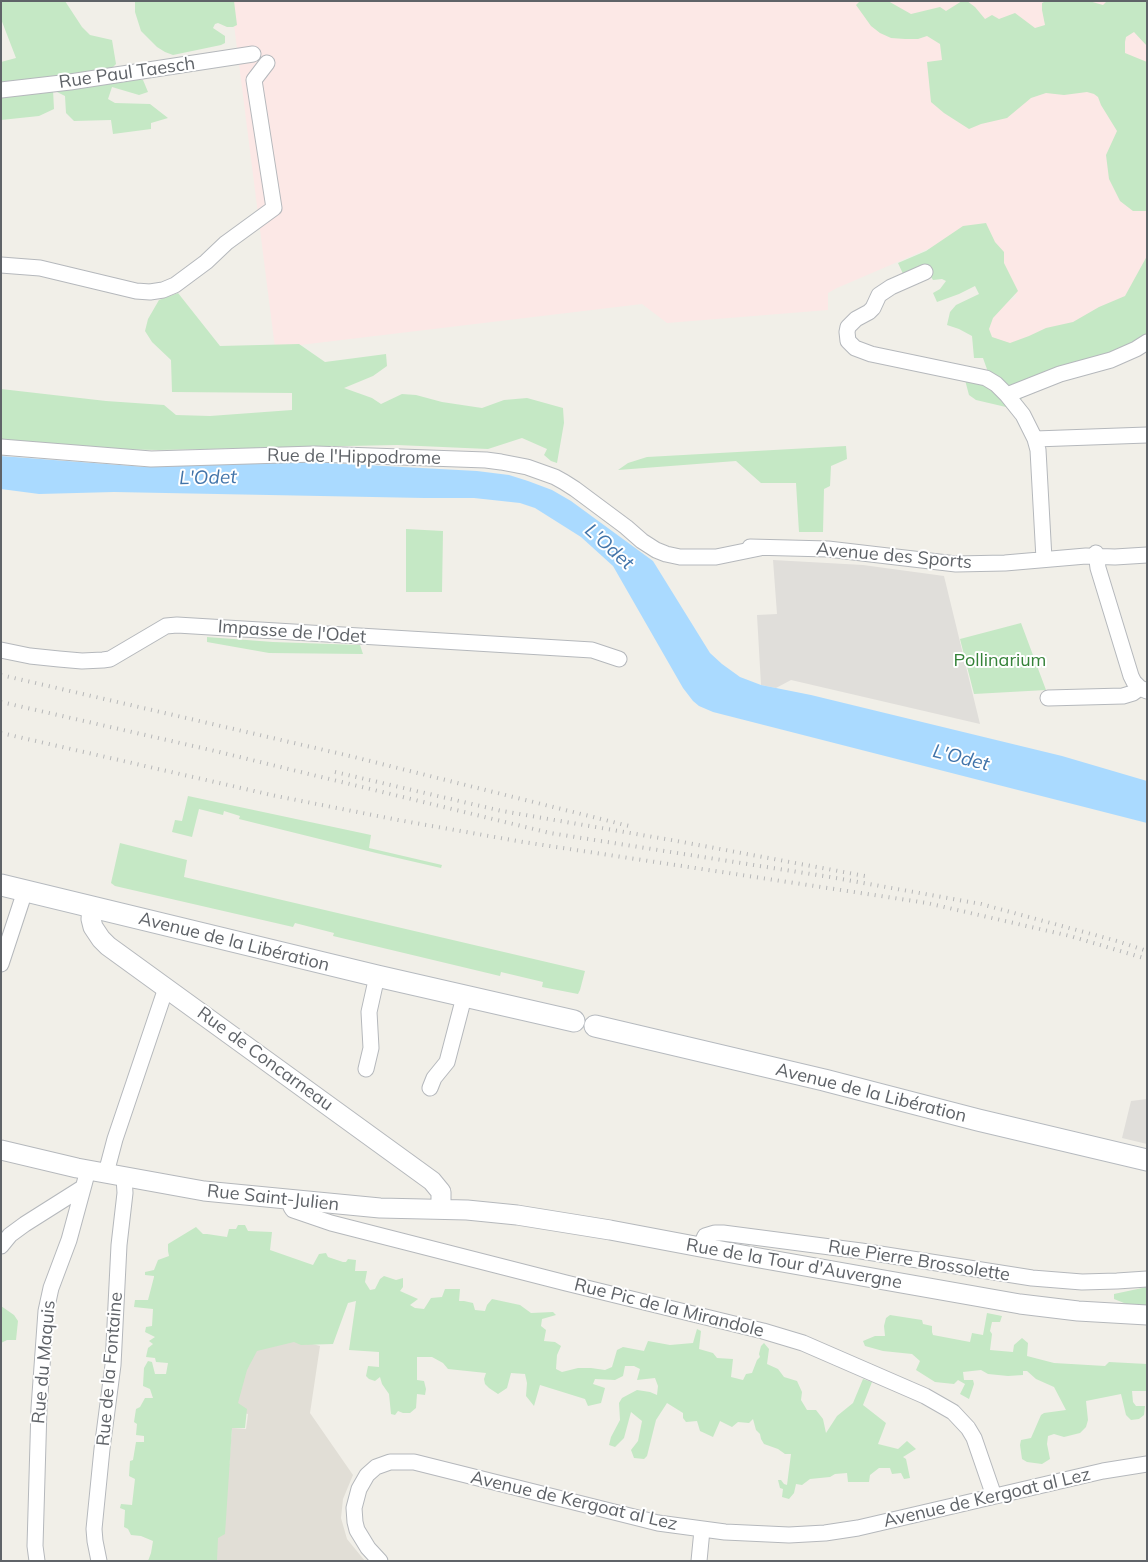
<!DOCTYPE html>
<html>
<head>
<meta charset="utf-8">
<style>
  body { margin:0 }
  #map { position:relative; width:1148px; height:1562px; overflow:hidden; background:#f1efe8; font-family:Mulish,sans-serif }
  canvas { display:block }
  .frame { position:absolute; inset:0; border:2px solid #5f6368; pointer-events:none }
</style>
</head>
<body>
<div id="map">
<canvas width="1148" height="1562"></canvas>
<div class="frame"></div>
</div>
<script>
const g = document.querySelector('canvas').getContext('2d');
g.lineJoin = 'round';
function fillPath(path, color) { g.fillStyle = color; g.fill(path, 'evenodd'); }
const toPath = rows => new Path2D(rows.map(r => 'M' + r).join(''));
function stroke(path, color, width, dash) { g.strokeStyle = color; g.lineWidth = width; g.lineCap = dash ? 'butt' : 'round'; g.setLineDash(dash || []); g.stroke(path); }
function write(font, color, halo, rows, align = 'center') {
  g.font = font + ' Mulish,sans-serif'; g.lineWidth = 4; g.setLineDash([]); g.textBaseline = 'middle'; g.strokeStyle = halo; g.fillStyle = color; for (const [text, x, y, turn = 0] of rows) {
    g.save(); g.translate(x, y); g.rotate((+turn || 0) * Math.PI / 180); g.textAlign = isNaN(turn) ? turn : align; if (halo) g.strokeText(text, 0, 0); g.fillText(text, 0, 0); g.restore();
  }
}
fillPath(toPath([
  [773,560,863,565,944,576,980,724,791,680,776,688,761,685,757,615,777,614],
  [1147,1099,1147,1144,1122,1138,1131,1101]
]), '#e0deda');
fillPath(toPath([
  [263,1338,297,1340,320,1346,310,1413,353,1475,343,1499,341,1518,347,1539,365,1561,208,1561,227,1489,232,1428,246,1429,248,1414,221,1410]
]), '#e1ded6');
fillPath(toPath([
  [231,1,1147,1,1147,310,1008,383,974,322,1016,297,984,231,951,239,837,288,828,293,828,310,667,323,642,304,275,348]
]), '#fce8e6');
fillPath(toPath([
  [1,1,65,1,82,27,90,35,112,40,116,64,111,69,135,80,143,80,148,92,139,95,112,87,108,99,115,103,150,104,168,118,151,123,151,129,113,134,111,120,74,121,66,113,65,96,53,90,54,109,39,116,1,120,1,62,16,58,1,19],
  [135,1,234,1,237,25,233,27,227,27,218,23,215,24,213,28,225,36,225,43,221,45,173,55,165,52,157,47,141,31,135,12],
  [860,1,888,1,911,14,940,7,946,11,962,1,967,1,975,7,985,19,992,15,999,19,1015,13,1035,28,1045,25,1042,10,1042,3,1046,1,1089,1,1103,5,1107,1,1147,1,1147,46,1134,32,1126,37,1125,42,1125,53,1147,62,1147,211,1133,211,1120,201,1109,179,1106,155,1117,131,1101,105,1098,97,1094,94,1087,92,1064,95,1046,93,1031,98,1007,118,981,124,969,129,944,113,931,102,927,62,942,60,940,44,927,36,918,39,905,39,891,38,880,33,871,26,856,5],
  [986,223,995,242,1004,252,1004,263,1018,291,993,318,989,329,992,337,1010,343,1029,336,1046,328,1073,322,1099,307,1125,296,1147,256,1147,333,1134,345,1024,391,1021,400,1027,407,1023,411,976,400,969,395,965,380,988,372,983,358,974,358,972,336,959,329,947,325,950,312,956,305,979,294,975,286,959,294,937,302,933,293,940,289,946,281,942,279,933,280,928,272,904,276,898,263,926,251,963,226],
  [178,293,220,346,299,344,325,362,386,354,387,366,373,376,344,388,372,398,381,404,402,394,416,395,442,402,482,408,504,400,527,398,563,408,564,423,557,463,551,461,544,455,547,449,522,438,488,449,397,445,159,450,101,449,1,440,1,389,106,401,164,405,176,415,210,416,292,410,292,393,172,392,171,360,152,342,145,331,148,319,159,300],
  [846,446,847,459,831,466,830,486,824,489,823,532,799,532,796,483,761,483,736,461,618,470,628,463,647,457],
  [406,529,443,531,442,592,406,592],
  [1021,623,1046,690,974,694,960,639],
  [207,637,273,642,360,645,363,654,269,653,207,642],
  [188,796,371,835,369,848,442,865,441,868,376,853,239,819,240,816,224,811,223,815,199,809,192,837,172,832,175,820,182,821],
  [120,843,187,860,184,877,585,971,580,990,578,994,542,987,543,982,501,972,500,976,333,936,334,933,295,923,293,927,115,886,111,883],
  [238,1225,245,1225,248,1231,272,1232,270,1250,313,1265,319,1254,326,1253,328,1257,343,1262,346,1262,348,1259,356,1260,355,1271,367,1271,365,1282,370,1290,375,1289,380,1279,384,1276,396,1280,403,1278,403,1287,400,1291,418,1299,410,1305,415,1308,424,1309,431,1298,442,1297,445,1289,460,1289,459,1301,464,1301,473,1303,475,1310,485,1311,487,1305,492,1299,520,1305,531,1313,553,1312,556,1315,542,1319,541,1326,546,1330,544,1341,555,1342,561,1346,557,1355,556,1369,562,1372,578,1368,591,1368,605,1370,612,1367,617,1350,623,1347,644,1351,648,1341,670,1345,693,1343,697,1329,701,1331,699,1349,713,1353,717,1358,733,1359,731,1377,743,1380,746,1374,752,1373,757,1360,760,1357,759,1354,761,1346,764,1343,769,1349,767,1364,778,1369,784,1377,797,1381,802,1392,801,1400,807,1410,816,1410,823,1419,826,1433,837,1416,853,1403,863,1379,872,1382,863,1405,886,1423,878,1444,898,1449,907,1441,916,1449,903,1457,906,1459,910,1478,904,1479,901,1473,892,1474,890,1468,879,1468,870,1475,869,1482,848,1482,847,1473,835,1474,830,1477,810,1479,802,1485,796,1484,794,1493,789,1499,782,1497,783,1489,780,1488,778,1480,781,1480,784,1484,787,1485,791,1454,785,1454,778,1449,764,1444,761,1439,760,1434,756,1430,753,1419,749,1423,738,1422,732,1427,720,1421,713,1437,700,1431,697,1421,686,1422,683,1418,683,1413,667,1403,656,1420,647,1456,644,1459,634,1458,631,1450,638,1441,642,1421,631,1412,624,1438,615,1447,609,1445,611,1437,620,1420,619,1403,622,1398,637,1390,650,1392,657,1395,658,1386,655,1378,637,1380,640,1369,634,1366,625,1366,623,1376,615,1380,595,1379,593,1384,605,1388,601,1403,588,1406,585,1399,540,1385,534,1406,526,1396,527,1383,525,1374,511,1373,507,1388,498,1394,489,1388,485,1384,484,1379,486,1373,448,1369,443,1363,432,1357,417,1357,417,1380,424,1381,426,1389,425,1395,417,1394,416,1408,410,1413,403,1413,398,1411,395,1415,391,1414,389,1394,382,1384,380,1377,375,1381,369,1379,366,1376,368,1366,379,1367,379,1352,349,1350,356,1301,348,1303,333,1344,301,1345,294,1342,257,1351,247,1370,238,1403,247,1409,245,1428,232,1428,225,1534,218,1538,217,1561,148,1561,151,1553,153,1541,141,1536,131,1535,128,1529,124,1527,125,1510,120,1508,121,1504,132,1505,135,1479,129,1476,130,1461,133,1460,136,1442,144,1442,144,1436,136,1435,137,1424,134,1422,136,1409,140,1407,145,1398,153,1398,150,1389,143,1386,144,1368,148,1361,152,1362,155,1374,166,1374,168,1363,156,1362,155,1358,146,1357,148,1348,153,1344,149,1341,155,1337,145,1332,146,1327,152,1326,153,1309,134,1307,135,1300,148,1300,154,1277,154,1276,145,1275,145,1272,154,1270,158,1260,169,1256,168,1251,168,1244,196,1227,203,1234,207,1234,227,1237,229,1229,236,1229],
  [1147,1287,1147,1305,1129,1305,1114,1299,1114,1294],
  [1,1306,14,1315,18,1321,16,1340,7,1340,1,1343],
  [987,1313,1002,1316,1000,1322,992,1322,990,1331,992,1334,990,1350,1013,1352,1014,1345,1022,1338,1028,1343,1027,1356,1054,1363,1105,1366,1109,1362,1147,1364,1147,1391,1132,1391,1133,1402,1136,1406,1145,1406,1144,1415,1139,1419,1131,1420,1126,1415,1121,1394,1086,1401,1088,1420,1086,1427,1080,1433,1064,1437,1054,1434,1048,1436,1047,1444,1050,1459,1042,1464,1027,1462,1022,1459,1020,1445,1021,1440,1031,1438,1041,1415,1044,1413,1066,1410,1054,1387,1036,1379,1027,1371,1023,1371,1023,1375,1008,1376,988,1374,981,1370,963,1372,964,1380,973,1380,974,1384,969,1399,960,1394,965,1384,958,1380,954,1384,935,1382,916,1370,920,1361,912,1354,883,1351,865,1346,863,1341,875,1336,885,1336,884,1326,886,1318,890,1315,922,1320,923,1324,932,1326,932,1332,933,1335,970,1342,972,1333,983,1335]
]), '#c5e8c5');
fillPath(toPath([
  [1,456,146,467,310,462,477,471,509,475,528,481,552,490,571,501,653,561,710,653,722,664,740,677,761,685,811,695,1062,756,1147,781,1147,823,713,712,699,706,693,701,683,688,613,566,581,537,535,508,520,503,474,498,424,498,114,492,39,494,1,489]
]), '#aadaff');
const minor = toPath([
  [1,90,70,82,253,54],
  [1,265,40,268,136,291,150,292,163,290,175,285,206,262,226,243,274,208,254,80,267,63],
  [925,272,891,287,879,295,873,308,869,312,856,319,848,327,847,332,848,341,855,348,871,354,986,378,996,384,1007,395,1023,415,1035,439,1038,450,1044,559],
  [1007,395,1060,374,1111,360,1136,349,1147,342],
  [1035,439,1147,435],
  [1,447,151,459,315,454,486,460,501,462,527,467,555,477,564,482,575,489,626,527,642,541,656,550,666,554,680,557,716,557,760,548],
  [750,547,828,549,956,564,1005,563,1086,556,1115,557,1147,555],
  [1096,553,1098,568,1131,676,1134,682,1140,688,1147,691],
  [1,650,30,656,59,659,82,661,103,660,110,659,166,626,177,625,592,650,619,659],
  [1048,698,1123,696,1133,693,1140,688],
  [1,964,25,891],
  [366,1069,371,1048,369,1012,377,976],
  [430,1088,434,1078,447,1062,464,997],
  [106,1173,115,1139,166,988],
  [290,1200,291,1207,293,1210,331,1223,566,1283,763,1331,803,1343,925,1396,953,1412,968,1428,974,1438,994,1496],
  [1,1246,10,1235,25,1224,82,1188],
  [700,1247,705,1236,715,1233,723,1233,861,1251,1032,1278,1082,1282,1117,1281,1147,1279],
  [37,1561,35,1546,39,1408,46,1311,51,1288,69,1240,88,1170],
  [99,1561,95,1541,94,1529,102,1449,113,1365,119,1245,125,1193,124,1177],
  [380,1561,368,1548,357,1530,355,1522,354,1508,359,1489,367,1475,376,1467,390,1462,414,1462,658,1523,725,1532,789,1535,825,1533,858,1528,1103,1471,1147,1464],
  [699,1561,702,1530]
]);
const tertiary = toPath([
  [92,907,91,919,93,927,101,939,108,946,432,1181,441,1192,441,1209],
  [1,1150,77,1168,204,1191,380,1208,467,1210,517,1215,610,1230,748,1256,1020,1304,1078,1311,1147,1315]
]);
const secondary = toPath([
  [1,885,377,976,574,1021],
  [595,1026,824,1080,978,1120,1147,1160]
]);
stroke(minor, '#b5b8bc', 17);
stroke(tertiary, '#b5b8bc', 21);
stroke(secondary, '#b6babf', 23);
stroke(minor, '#fff', 15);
stroke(tertiary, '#fff', 19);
stroke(secondary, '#fff', 21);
stroke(toPath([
  [1,675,350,756,633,827],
  [1,702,215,751,550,833,830,877,981,904,1117,941,1147,951],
  [1,733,276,796,398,820,523,842,927,903,1070,936,1147,959],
  [335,772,502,811,677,841,865,876]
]), '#b6b7b8', 4, [1, 6]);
write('18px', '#5f6368', '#fff', [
  ["Rue Paul Taesch",127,73,-8],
  ["Rue de l'Hippodrome",354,457,1],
  ["Avenue des Sports",894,556,5],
  ["Impasse de l'Odet",292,632,4],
  ["Avenue de la Libération",234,942,14],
  ["Rue de Concarneau",265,1059,36],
  ["Avenue de la Libération",871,1093,14],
  ["Rue Saint-Julien",273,1198,6],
  ["Rue Pierre Brossolette",919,1261,9],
  ["Rue de la Tour d'Auvergne",794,1264,10],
  ["Rue Pic de la Mirandole",669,1308,14],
  ["Rue du Maquis",44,1362,-85],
  ["Rue de la Fontaine",110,1369,-85],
  ["Avenue de Kergoat al Lez",987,1498,-13],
  ["Avenue de Kergoat al Lez",574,1501,13]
]);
write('18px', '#348238', '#fff', [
  ["Pollinarium",1000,661]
]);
write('italic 19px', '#4174aa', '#fff', [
  ["L'Odet",208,478,-1],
  ["L'Odet",609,547,42],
  ["L'Odet",961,758,14]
]);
</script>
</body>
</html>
